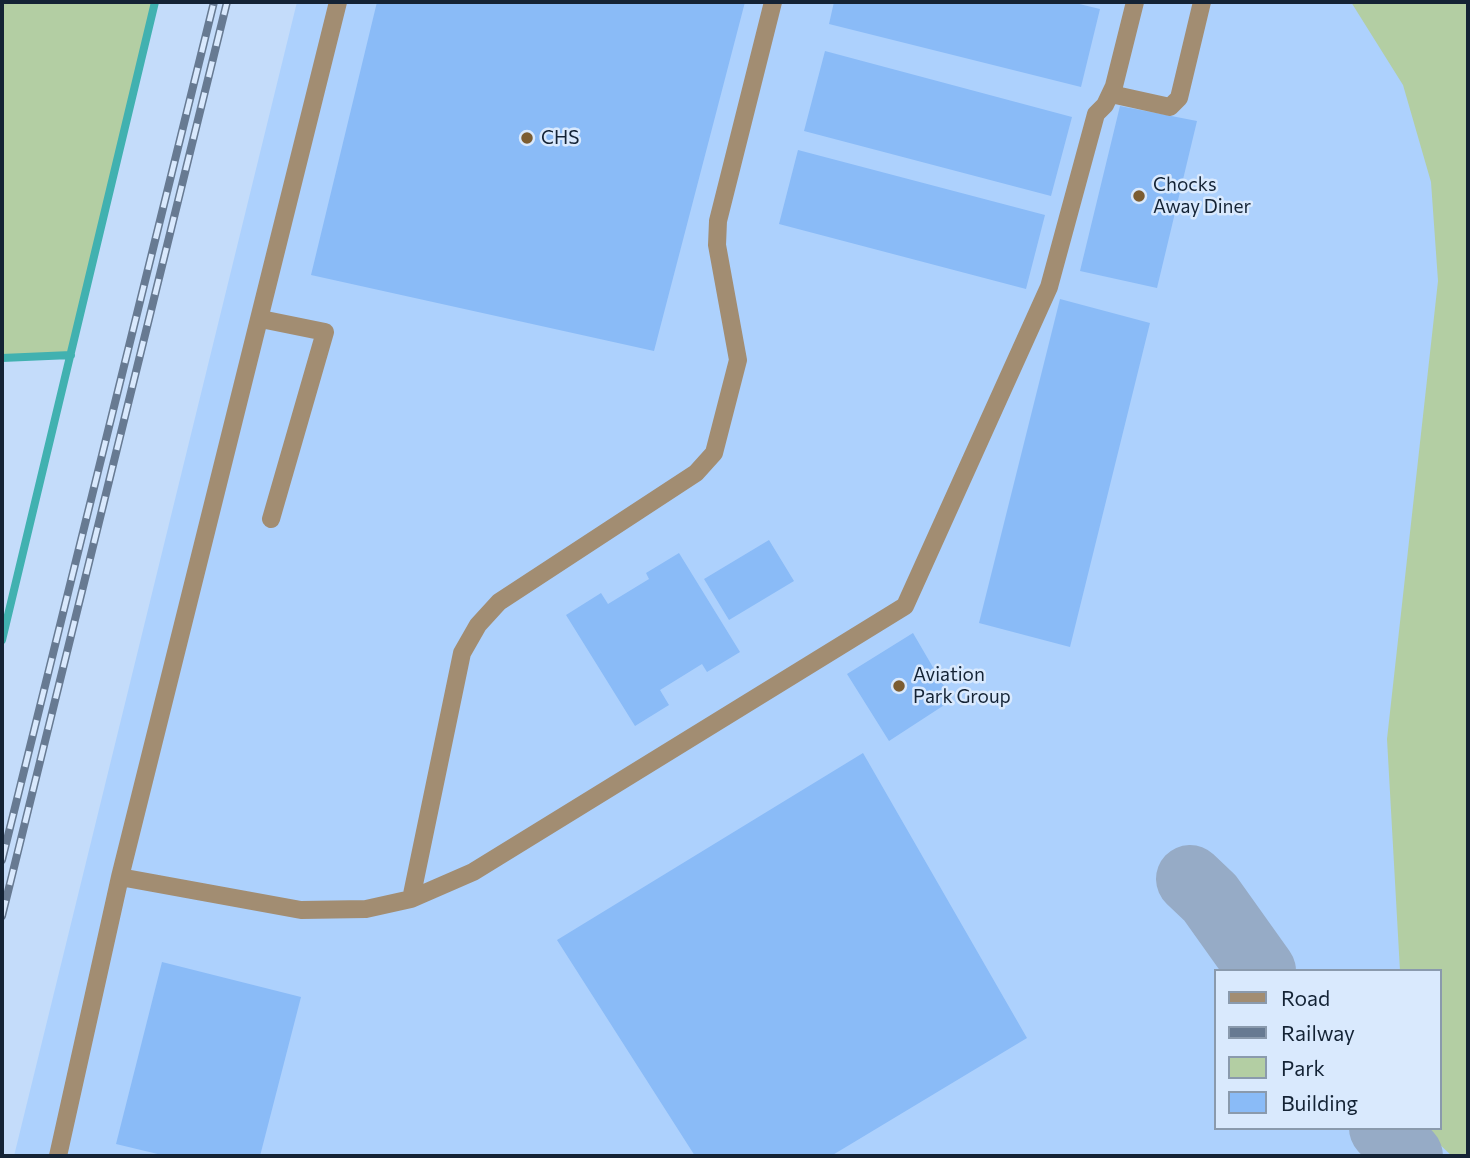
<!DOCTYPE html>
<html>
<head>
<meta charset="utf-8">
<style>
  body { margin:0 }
  #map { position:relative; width:1470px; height:1158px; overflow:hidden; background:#c4dcfa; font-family:Commissioner,sans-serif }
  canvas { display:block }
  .frame { position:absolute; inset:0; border:4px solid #142335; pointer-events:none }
  .legend { position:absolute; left:1214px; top:969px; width:228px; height:161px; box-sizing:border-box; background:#d9e9fd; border:2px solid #8a9aad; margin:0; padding:9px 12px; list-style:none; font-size:21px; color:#142335 }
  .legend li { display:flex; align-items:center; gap:14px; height:35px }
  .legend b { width:35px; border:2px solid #8a9aad }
</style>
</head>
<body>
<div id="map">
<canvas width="1470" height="1158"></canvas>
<div class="frame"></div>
<ul class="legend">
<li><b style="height:9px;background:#a28d72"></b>Road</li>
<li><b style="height:9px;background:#677a92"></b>Railway</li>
<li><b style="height:19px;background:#b3cea3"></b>Park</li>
<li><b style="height:19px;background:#8abbf7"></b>Building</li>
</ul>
</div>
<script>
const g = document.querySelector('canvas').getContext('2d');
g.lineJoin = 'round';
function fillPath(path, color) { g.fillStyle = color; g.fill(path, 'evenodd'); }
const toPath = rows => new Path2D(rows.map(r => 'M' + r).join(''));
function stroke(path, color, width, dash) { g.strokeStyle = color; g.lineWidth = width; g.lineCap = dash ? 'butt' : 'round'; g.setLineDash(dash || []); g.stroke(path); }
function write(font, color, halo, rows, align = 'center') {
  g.font = font + ' Commissioner,sans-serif'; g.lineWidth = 5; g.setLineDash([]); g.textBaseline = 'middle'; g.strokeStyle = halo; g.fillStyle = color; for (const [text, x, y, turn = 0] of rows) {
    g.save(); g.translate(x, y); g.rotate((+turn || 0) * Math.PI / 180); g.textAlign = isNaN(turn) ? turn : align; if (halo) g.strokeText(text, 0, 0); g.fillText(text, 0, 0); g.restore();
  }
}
fillPath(toPath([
  [297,2,1468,2,1468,1156,14,1156],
  [1216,971,1440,971,1440,1128,1216,1128]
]), '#add1fd');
fillPath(toPath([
  [2,2,155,2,71,355,2,358],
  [1351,2,1468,2,1468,1156,1452,1156,1422,1128,1440,1128,1440,971,1400,971,1387,739,1438,281,1431,182,1403,85]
]), '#b3cea3');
stroke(toPath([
  [2,358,71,355],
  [2,640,155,2]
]), '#41b1b0', 8);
stroke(toPath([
  [1190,879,1210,898,1262,971],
  [1383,1128,1409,1156]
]), '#96abc6', 68);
fillPath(toPath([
  [377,2,745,2,654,351,311,275],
  [834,2,1071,2,1100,9,1081,87,829,24],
  [825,51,1072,117,1051,196,804,131],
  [1120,106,1197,121,1157,288,1080,271],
  [798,150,1045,215,1026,289,779,224],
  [1060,299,1150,323,1070,647,979,623],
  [769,540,794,581,729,620,704,579],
  [679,553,740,652,707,672,702,664,660,690,669,705,635,726,566,615,601,593,608,604,649,579,646,573],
  [913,633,952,700,889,741,847,674],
  [863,753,1027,1038,831,1156,695,1156,557,940],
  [162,962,301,997,260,1156,166,1156,116,1144]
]), '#8abbf7');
stroke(toPath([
  [1111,94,1170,107,1179,98,1202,2],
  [261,319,325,332,271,519],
  [120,877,301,910,366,909,411,899,473,872,905,606,1049,287,1096,114,1105,105,1114,86,1135,2],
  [411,899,462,653,478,625,499,602,696,473,714,453,738,360,717,245,718,221,773,2],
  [58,1156,120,877,338,2]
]), '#a28d72', 18);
const rail = toPath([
  [2,860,214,2],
  [2,916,227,2]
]);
stroke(rail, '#677a92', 8);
stroke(rail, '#d9e9fd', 5, [16]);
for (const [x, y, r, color] of [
  [527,138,7,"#7c5d32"],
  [1139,196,7,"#7c5d32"],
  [899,686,7,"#7c5d32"]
]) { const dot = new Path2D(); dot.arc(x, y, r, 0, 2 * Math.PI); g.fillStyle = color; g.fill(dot); stroke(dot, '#d9e9fd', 2.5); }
write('19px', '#142335', '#d9e9fd', [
  ["CHS",541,138],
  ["Chocks",1153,185],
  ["Away Diner",1153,207],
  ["Aviation",913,675],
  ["Park Group",913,697]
], 'left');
</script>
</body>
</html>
